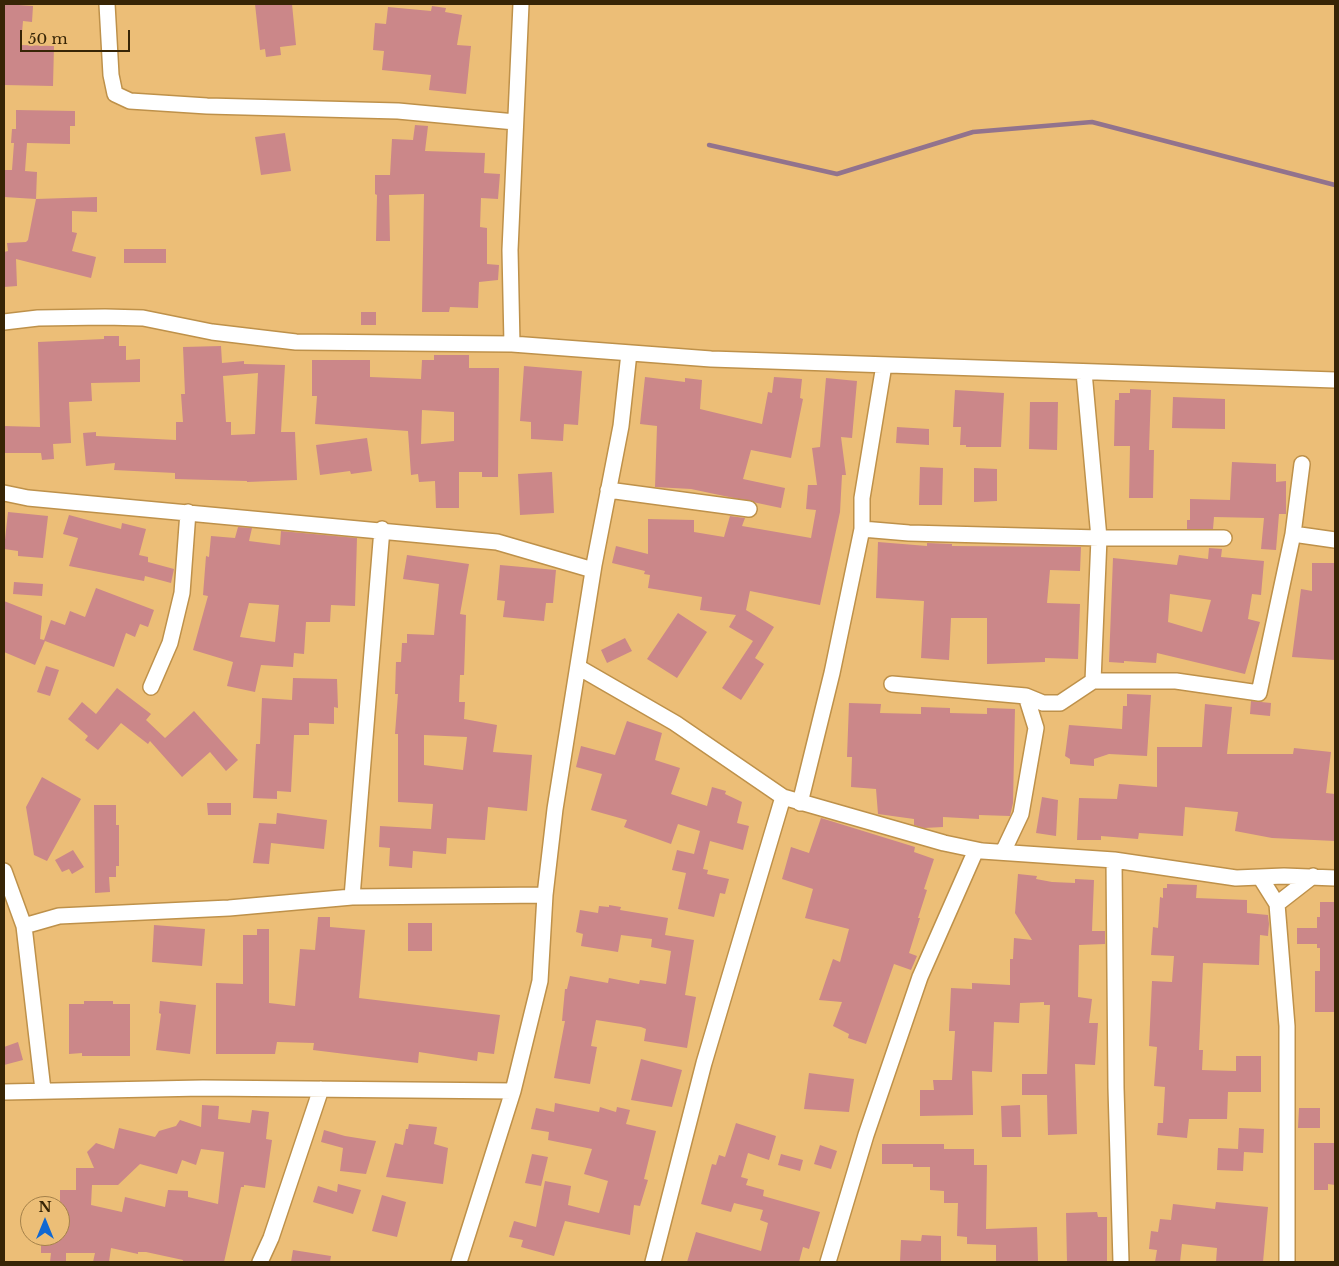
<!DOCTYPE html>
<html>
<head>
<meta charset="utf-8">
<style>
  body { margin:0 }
  #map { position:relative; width:1339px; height:1266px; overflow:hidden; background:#ecbe77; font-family:"Libre Baskerville",serif }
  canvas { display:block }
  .frame { position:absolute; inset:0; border:5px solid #372506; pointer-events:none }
  .north { position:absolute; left:20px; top:1196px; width:50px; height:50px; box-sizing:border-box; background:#ecbe77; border:1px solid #a4814a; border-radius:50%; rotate:0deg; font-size:14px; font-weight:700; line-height:20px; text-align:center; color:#372506 }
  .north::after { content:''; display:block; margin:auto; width:18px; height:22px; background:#1168d2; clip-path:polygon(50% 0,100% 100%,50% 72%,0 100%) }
  .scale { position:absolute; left:20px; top:30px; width:110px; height:22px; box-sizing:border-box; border:2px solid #372506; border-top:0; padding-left:6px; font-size:15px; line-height:18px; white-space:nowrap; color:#372506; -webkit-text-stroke:4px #ecbe77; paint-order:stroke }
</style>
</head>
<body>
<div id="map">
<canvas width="1339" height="1266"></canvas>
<div class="frame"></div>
<div class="north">N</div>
<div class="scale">50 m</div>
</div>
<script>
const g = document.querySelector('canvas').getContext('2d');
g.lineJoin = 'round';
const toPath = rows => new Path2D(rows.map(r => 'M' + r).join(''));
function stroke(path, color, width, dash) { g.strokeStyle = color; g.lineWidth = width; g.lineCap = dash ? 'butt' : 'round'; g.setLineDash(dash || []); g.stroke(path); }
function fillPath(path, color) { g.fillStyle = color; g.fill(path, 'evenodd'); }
stroke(toPath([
  [709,145,837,174,973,132,1092,122,1335,185]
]), '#92738d', 4.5);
fillPath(toPath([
  [4,4,33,6,32,22,23,21,21,45,54,46,53,86,4,85],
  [255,4,292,4,296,45,280,47,281,55,266,57,265,49,260,50],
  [432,6,446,8,445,12,462,15,457,45,471,46,466,94,429,90,431,75,382,70,384,51,373,50,375,23,386,24,388,7,431,11],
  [16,110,75,111,75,126,70,126,70,144,27,143,25,171,37,172,36,199,97,197,97,212,72,211,72,232,77,233,72,251,96,257,91,278,16,259,17,286,4,287,4,252,8,251,7,243,26,242,28,240,36,199,4,197,4,170,12,170,14,143,11,143,12,129,16,129],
  [415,125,428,126,425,151,485,153,484,173,500,174,498,199,481,198,480,227,487,228,487,264,499,265,498,280,479,282,478,308,450,307,449,312,422,312,424,194,389,195,390,241,376,241,377,195,375,194,375,175,390,175,392,139,413,140],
  [285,133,291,171,261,175,255,137],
  [124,249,166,249,166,263,124,263],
  [361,312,376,312,376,325,361,325],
  [104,336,119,336,119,346,126,346,126,360,140,359,140,382,91,383,92,401,69,402,71,443,53,444,54,459,42,460,41,453,4,453,4,426,40,427,38,342,104,339],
  [221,346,222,363,244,361,244,364,285,365,281,432,295,432,297,480,247,482,247,481,175,479,175,473,114,470,115,463,86,466,83,433,96,432,96,436,176,440,176,422,183,422,181,394,185,394,183,347],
  [258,373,255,434,231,435,231,422,226,422,223,376],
  [434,355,469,355,469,368,499,368,498,477,482,477,482,472,459,472,459,508,436,508,435,481,419,482,418,474,411,475,408,431,315,424,317,396,312,396,312,360,370,360,370,377,421,379,422,360,434,360],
  [422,410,454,412,454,441,421,444],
  [524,366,582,371,578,425,564,424,563,441,531,439,531,422,520,421],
  [645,377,685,382,685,378,702,380,700,409,762,424,768,392,772,393,774,377,802,379,800,398,803,399,791,458,751,450,743,479,785,488,781,508,691,489,655,487,657,426,640,424],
  [826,378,857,381,852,438,841,437,846,475,842,475,840,512,820,605,750,591,746,610,774,627,755,658,764,664,741,700,722,688,753,641,729,627,736,615,700,610,702,597,648,588,650,575,644,574,645,571,612,563,616,546,648,554,648,519,694,520,694,532,724,537,730,516,745,518,742,526,811,538,816,510,806,509,808,485,817,485,812,448,820,447],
  [1130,389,1151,390,1149,450,1154,450,1153,498,1129,498,1130,446,1114,446,1115,400,1119,400,1119,393,1130,393],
  [955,390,1004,393,1001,447,966,447,966,445,960,445,961,427,953,427],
  [1173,397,1225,399,1225,429,1172,428],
  [1030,402,1058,402,1057,450,1029,449],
  [897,427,929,429,929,445,896,443],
  [367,438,372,471,351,474,350,471,320,475,316,445],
  [1232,462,1276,464,1276,482,1286,481,1286,514,1279,514,1276,550,1261,549,1264,518,1214,517,1213,529,1187,529,1187,520,1190,520,1190,499,1230,500],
  [920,467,943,468,942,505,919,505],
  [974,468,997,469,997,501,974,502],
  [552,472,554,513,520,515,518,474],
  [8,512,48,516,43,558,18,556,18,551,4,549],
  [69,515,121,529,122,523,146,529,139,555,148,557,148,562,174,569,171,583,145,576,144,581,69,566,78,538,63,534],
  [238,527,252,528,249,541,280,545,281,531,357,538,355,606,331,605,330,622,306,622,304,654,294,653,293,667,261,665,255,692,227,686,233,662,193,650,208,596,203,595,206,556,209,557,211,536,235,538],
  [249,603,279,605,275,642,240,637],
  [878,542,927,546,927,543,952,544,952,546,1081,547,1080,571,1050,570,1047,603,1080,604,1078,659,1045,658,1045,662,987,664,987,618,951,618,949,660,921,658,924,601,876,598],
  [1209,548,1222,549,1221,557,1264,561,1261,595,1252,594,1248,619,1260,622,1245,674,1157,653,1156,663,1124,661,1124,663,1109,662,1113,558,1177,565,1179,555,1208,559],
  [1170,594,1211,600,1202,632,1168,622],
  [407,555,469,564,460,614,466,615,464,675,460,675,459,702,465,702,464,719,497,725,493,752,532,755,527,811,488,807,485,840,447,838,446,854,413,851,412,868,389,866,390,848,379,847,380,826,431,829,433,804,398,802,398,734,395,734,398,694,395,694,396,662,401,662,402,643,407,643,407,634,434,635,439,584,403,579],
  [424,735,467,737,463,770,424,765],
  [1312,563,1335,563,1335,660,1292,657,1301,589,1312,591],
  [500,565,556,570,553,603,546,603,544,621,503,617,505,601,497,600],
  [14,582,43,584,42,596,13,594],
  [96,588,154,610,148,627,140,624,135,637,126,633,114,667,45,641,35,665,4,652,4,601,42,616,40,639,44,640,51,620,65,625,70,611,85,617],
  [678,613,707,632,677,678,647,659],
  [625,638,632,651,607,663,601,650],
  [46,666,59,670,50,696,37,692],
  [293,678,337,679,338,708,334,707,334,724,309,723,309,735,294,735,291,792,277,791,277,799,253,798,256,744,260,744,262,698,292,700],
  [117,688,151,714,146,720,165,738,194,711,238,760,226,771,210,752,182,777,150,741,148,744,121,723,98,750,85,740,88,736,68,719,82,702,96,714],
  [1127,694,1151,695,1147,756,1109,754,1094,759,1094,766,1070,764,1070,759,1065,756,1069,725,1122,729,1123,706,1127,706],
  [1251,701,1271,703,1270,716,1250,714],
  [849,703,881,704,880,713,921,714,921,707,950,708,950,713,987,714,987,708,1015,709,1013,803,1010,816,979,815,979,819,943,817,943,827,924,828,914,825,914,819,878,814,876,789,851,787,852,757,847,757],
  [1205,704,1232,707,1227,754,1293,754,1294,748,1331,752,1326,793,1335,794,1335,841,1272,838,1235,831,1238,812,1185,807,1183,836,1139,833,1138,839,1101,836,1101,840,1077,840,1079,798,1117,799,1119,784,1157,787,1157,747,1202,747],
  [627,721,662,733,655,760,680,768,671,794,707,806,712,787,726,791,725,794,742,802,737,823,749,826,743,850,710,841,703,869,708,870,707,874,729,879,725,894,720,893,714,917,678,909,686,873,672,870,677,850,694,854,700,831,678,824,671,844,624,827,627,820,591,810,602,774,576,767,581,746,615,755],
  [42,777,81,799,47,861,34,855,26,807],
  [1042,797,1058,800,1056,836,1036,833],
  [207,803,231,803,231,815,208,815],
  [94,805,116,805,116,825,119,825,119,866,116,866,116,877,109,877,110,892,95,893],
  [277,813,327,820,324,849,271,843,269,864,253,863,259,823,276,824],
  [821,818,915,847,914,852,934,859,924,889,927,890,918,918,920,918,909,953,917,956,911,970,894,964,866,1044,848,1038,849,1034,833,1026,842,1002,819,1000,833,959,840,962,849,929,805,918,813,889,782,879,791,847,809,853],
  [73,850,84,867,72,874,69,869,62,872,55,860],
  [1018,874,1037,876,1036,879,1052,882,1075,883,1075,879,1094,880,1092,931,1105,931,1105,944,1079,945,1078,997,1092,999,1089,1023,1098,1023,1095,1065,1075,1064,1077,1134,1048,1135,1047,1095,1022,1095,1022,1074,1047,1074,1050,1005,1044,1005,1044,1002,1020,1003,1019,1023,994,1022,992,1072,972,1071,973,1115,920,1116,920,1090,934,1090,933,1080,952,1080,955,1031,949,1031,951,988,972,989,972,983,1010,985,1010,959,1013,959,1014,938,1032,940,1015,913],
  [1167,884,1197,885,1196,898,1247,900,1247,913,1268,915,1269,924,1268,936,1260,935,1259,965,1203,963,1199,1050,1203,1050,1202,1070,1236,1071,1236,1056,1261,1056,1261,1092,1228,1092,1227,1119,1189,1119,1187,1138,1157,1135,1158,1123,1163,1123,1165,1087,1154,1086,1157,1047,1149,1046,1152,981,1172,982,1174,956,1151,955,1153,927,1158,928,1160,897,1163,898,1163,888,1167,888],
  [1320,902,1335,902,1335,1012,1315,1012,1315,971,1320,971,1320,948,1317,948,1317,944,1297,944,1297,928,1317,928,1317,917,1320,917],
  [609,905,621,907,620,910,668,918,665,935,694,940,685,995,696,997,687,1048,644,1041,646,1029,641,1027,596,1020,591,1046,597,1047,590,1084,554,1078,565,1021,562,1021,565,989,567,989,570,976,608,983,609,978,639,984,640,980,666,984,671,951,651,947,652,939,621,935,618,952,581,946,583,934,576,932,580,910,598,913,599,906,609,907],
  [318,917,330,917,330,927,365,930,359,998,500,1015,494,1054,478,1052,477,1061,419,1052,418,1063,313,1050,314,1043,277,1042,275,1054,216,1054,216,983,243,984,243,935,257,935,257,929,269,929,269,1003,295,1006,300,949,315,950],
  [408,923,432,923,432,951,408,951],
  [154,925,205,929,202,966,152,962],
  [84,1001,113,1001,113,1004,130,1004,130,1056,82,1056,82,1053,69,1054,69,1004,84,1004],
  [160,1001,196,1005,190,1054,156,1050,161,1014,159,1013],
  [18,1042,23,1060,4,1065,4,1047],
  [641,1059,682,1070,672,1107,631,1100],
  [809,1073,854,1079,849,1112,804,1109],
  [555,1103,599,1112,600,1107,616,1112,617,1107,630,1110,626,1124,656,1131,644,1179,648,1180,640,1206,634,1205,630,1235,565,1221,554,1256,521,1247,523,1240,509,1237,514,1221,536,1227,545,1181,571,1186,568,1205,599,1213,608,1181,584,1174,592,1149,548,1140,549,1132,531,1129,536,1108,554,1112],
  [202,1105,219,1106,218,1119,250,1123,252,1110,269,1112,266,1139,272,1140,265,1188,244,1185,244,1187,241,1187,224,1262,183,1262,183,1260,146,1252,138,1252,138,1254,111,1248,109,1262,93,1262,95,1253,66,1253,66,1262,50,1262,51,1253,41,1253,41,1236,60,1236,60,1190,76,1190,76,1168,94,1168,87,1152,96,1143,114,1149,119,1128,155,1137,159,1131,176,1126,180,1120,201,1127],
  [201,1149,224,1152,218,1204,188,1197,188,1191,168,1190,165,1207,125,1197,122,1212,91,1205,92,1185,118,1185,140,1164,177,1174,182,1160,196,1165],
  [1020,1105,1021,1137,1002,1137,1001,1106],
  [1299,1108,1320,1108,1320,1128,1298,1128],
  [736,1123,776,1136,769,1160,748,1153,741,1177,748,1179,746,1185,764,1190,763,1196,820,1212,809,1249,803,1247,799,1262,687,1262,696,1232,761,1251,768,1223,760,1220,763,1210,734,1203,731,1212,701,1204,712,1164,716,1165,719,1155,725,1157],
  [409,1124,437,1127,434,1144,448,1148,443,1184,386,1177,395,1143,403,1145,406,1129,408,1129],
  [1239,1128,1264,1129,1263,1153,1244,1152,1243,1171,1217,1170,1218,1148,1238,1149],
  [324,1130,345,1136,376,1141,366,1174,340,1171,343,1148,321,1142],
  [1314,1143,1335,1143,1335,1185,1328,1184,1328,1190,1314,1190],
  [882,1144,944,1144,944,1149,974,1149,974,1165,987,1165,986,1229,1037,1227,1038,1262,996,1262,996,1245,967,1244,967,1237,957,1236,958,1203,944,1203,944,1191,930,1190,930,1167,913,1167,913,1164,882,1164],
  [820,1145,837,1151,831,1169,814,1164],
  [532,1154,548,1157,541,1186,525,1183],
  [781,1154,803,1160,800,1171,778,1165],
  [338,1184,361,1190,353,1214,313,1202,318,1186,337,1192],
  [382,1195,406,1202,397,1237,372,1231],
  [1216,1202,1268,1207,1263,1262,1216,1262,1217,1248,1182,1244,1180,1262,1155,1262,1157,1250,1149,1249,1151,1231,1158,1232,1160,1219,1171,1220,1173,1204,1215,1209],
  [1097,1212,1098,1217,1107,1217,1107,1262,1067,1262,1066,1213],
  [922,1235,941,1236,941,1262,900,1262,901,1240,921,1241],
  [293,1250,331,1256,330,1262,291,1262]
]), '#cb8789');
const street = toPath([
  [107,4,111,75,115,94,130,101,207,106,398,111,515,122],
  [4,322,38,318,105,317,143,318,212,332,296,342,512,344,711,359,1335,380],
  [512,344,510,250,521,4],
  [884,365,862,498,862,529,909,533,1099,538,1224,538],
  [1084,372,1099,538,1093,681],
  [608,490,749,509],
  [4,493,28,498,497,542,593,570],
  [1293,534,1335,540],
  [578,667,675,723,783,797,944,843,982,851,1114,860,1236,878,1284,876,1335,878],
  [892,684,1026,696,1043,703,1060,703,1093,681,1176,681,1259,693,1293,534,1302,464],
  [151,687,170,643,182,593,188,512],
  [800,803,832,673,862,529],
  [1003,852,1021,814,1036,728,1026,696],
  [1114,860,1116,1088,1121,1262],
  [4,871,24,926,43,1090],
  [1260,877,1277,904,1287,1026,1287,1262],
  [352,897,382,529],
  [1277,904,1313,876],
  [24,926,59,916,229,908,352,897,545,895],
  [4,1092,203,1088,513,1091],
  [260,1262,271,1238,321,1089],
  [459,1262,513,1091,540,981,545,895,555,809,594,565,621,426,629,353],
  [653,1262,704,1063,783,797],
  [828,1262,866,1135,920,977,976,850]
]);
stroke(street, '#be914a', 18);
stroke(street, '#fff', 15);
</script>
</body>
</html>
